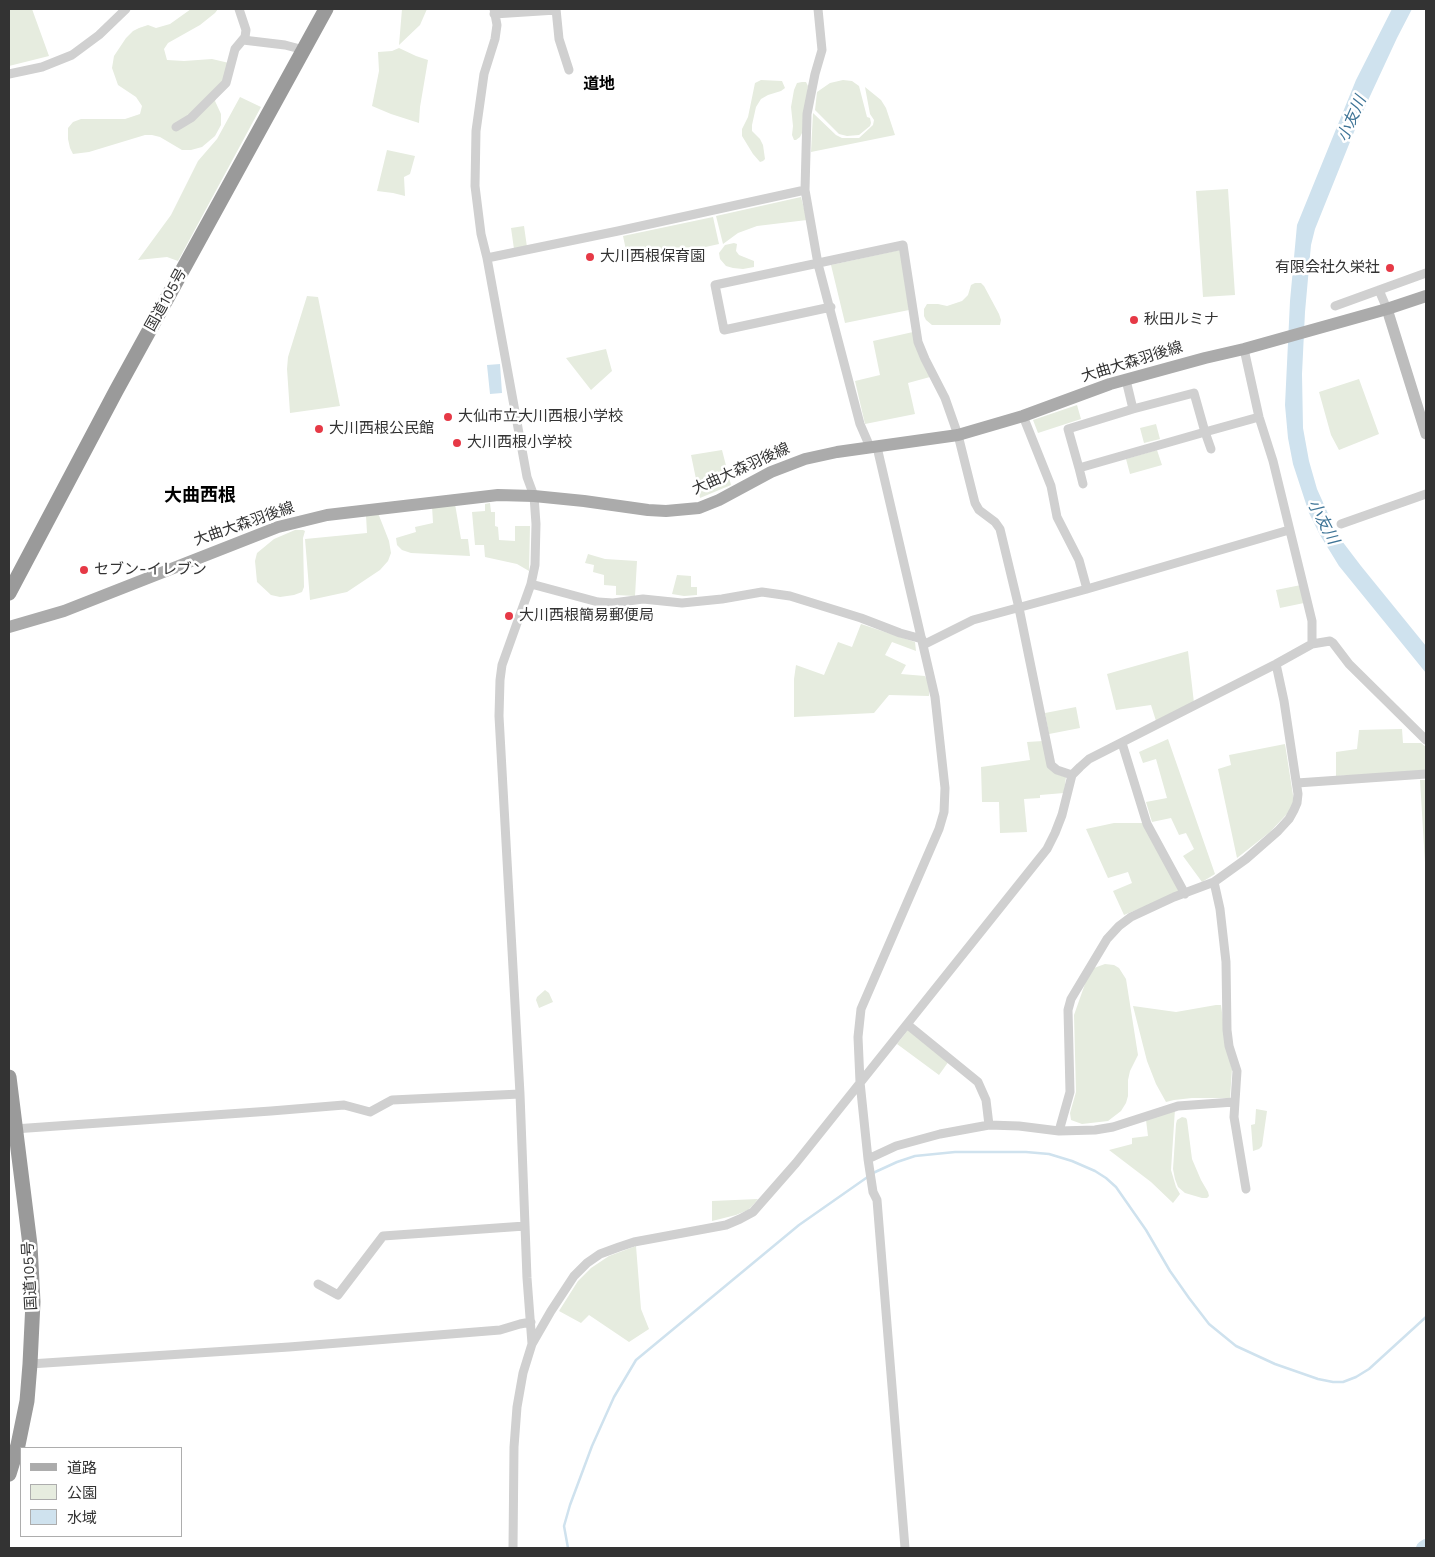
<!DOCTYPE html>
<html>
<head>
<meta charset="utf-8">
<style>
  body { margin:0 }
  #map { position:relative; width:1435px; height:1557px; overflow:hidden; background:#fff; font-family:"Work Sans","Noto Sans JP",sans-serif }
  canvas { display:block }
  .frame { position:absolute; inset:0; border:10px solid #333; pointer-events:none }
  .legend { position:absolute; left:20px; top:1447px; width:162px; height:90px; box-sizing:border-box; background:#fff; border:1px solid #adadad; margin:0; padding:6px 9px; list-style:none; font-size:15px; color:#333 }
  .legend li { display:flex; align-items:center; gap:10px; height:25px }
  .legend b { width:25px; border:1px solid #adadad }
</style>
</head>
<body>
<div id="map">
<canvas width="1435" height="1557"></canvas>
<div class="frame"></div>
<ul class="legend">
<li><b style="height:6px;background:#ababab"></b>道路</li>
<li><b style="height:14px;background:#e6ecdf"></b>公園</li>
<li><b style="height:14px;background:#cfe2ee"></b>水域</li>
</ul>
</div>
<script>
const g = document.querySelector('canvas').getContext('2d');
g.lineJoin = 'round';
function fillPath(path, color) { g.fillStyle = color; g.fill(path, 'evenodd'); }
const toPath = rows => new Path2D(rows.map(r => 'M' + r).join(''));
function stroke(path, color, width, dash) { g.strokeStyle = color; g.lineWidth = width; g.lineCap = dash ? 'butt' : 'round'; g.setLineDash(dash || []); g.stroke(path); }
function write(font, color, halo, rows, align = 'center') {
  g.font = font + ' "Work Sans","Noto Sans JP",sans-serif'; g.lineWidth = 5; g.setLineDash([]); g.textBaseline = 'middle'; g.strokeStyle = halo; g.fillStyle = color; for (const [text, x, y, turn = 0] of rows) {
    g.save(); g.translate(x, y); g.rotate((+turn || 0) * Math.PI / 180); g.textAlign = isNaN(turn) ? turn : align; if (halo) g.strokeText(text, 0, 0); g.fillText(text, 0, 0); g.restore();
  }
}
fillPath(toPath([
  [9,9,32,9,49,56,9,66],
  [191,9,218,9,215,13,200,25,168,43,164,49,167,60,184,61,212,59,229,63,215,101,221,114,221,125,215,136,202,147,191,150,182,150,160,137,152,135,145,135,89,152,73,154,70,148,68,139,68,128,73,122,81,119,125,119,140,114,142,106,136,97,118,85,112,68,114,56,126,38,133,31,139,28,148,25,156,28,170,24],
  [402,9,427,9,420,25,399,45],
  [399,48,416,56,428,60,420,107,419,123,391,114,372,106,379,71,378,52,392,51],
  [761,80,782,81,785,88,781,91,768,95,761,99,756,107,752,125,752,131,760,139,763,145,765,159,763,161,760,162,753,154,742,136,742,129,748,117,755,83],
  [843,80,852,81,859,86,867,117,870,118,871,123,870,126,859,135,847,136,839,134,815,110,817,92,830,83],
  [802,82,806,82,808,86,803,131,800,137,796,140,794,140,792,135,793,126,791,107,794,90,797,83],
  [865,87,881,100,886,108,895,135,811,152,813,113,836,135,842,138,859,138,873,125,874,120,870,114],
  [240,97,261,107,178,261,167,257,138,260,171,215,198,161,217,139],
  [387,150,415,156,410,174,404,177,405,196,393,193,377,191],
  [1228,189,1235,295,1203,297,1196,191],
  [801,197,807,220,757,226,738,233,723,244,716,216],
  [713,217,719,244,629,264,623,236],
  [524,226,527,247,514,249,511,228],
  [734,243,737,244,736,251,739,255,754,261,754,267,743,269,733,268,726,266,720,259,719,253,725,245],
  [900,250,909,310,845,323,831,265],
  [975,283,981,283,984,286,999,314,1001,320,1000,325,932,325,926,320,924,316,924,309,927,304,938,304,947,306,962,301,968,295,971,285],
  [307,296,318,297,340,406,290,413,287,369,288,357],
  [913,332,930,377,908,383,915,414,865,424,855,381,880,375,873,341],
  [606,349,612,371,591,390,566,358],
  [1359,379,1379,434,1339,450,1331,435,1319,392],
  [1077,405,1081,419,1038,433,1033,420],
  [1156,424,1160,439,1144,443,1140,428],
  [722,450,731,485,700,498,691,455],
  [1157,450,1162,465,1130,474,1126,459],
  [490,503,491,512,495,512,495,526,498,527,499,540,515,541,515,526,530,526,529,571,517,564,485,557,484,545,475,545,472,512,485,511,485,504],
  [455,504,461,539,468,539,470,556,411,553,402,550,397,545,396,538,416,532,415,527,433,523,432,506],
  [378,513,389,541,391,553,388,561,380,570,347,592,310,600,305,539,367,533,366,515],
  [295,530,303,530,305,531,303,538,304,587,302,592,294,595,280,597,271,595,257,582,255,561,257,553,274,539],
  [588,554,605,559,637,561,635,596,616,595,616,586,604,585,604,575,593,572,594,565,585,563],
  [677,575,691,576,691,587,697,587,697,595,684,596,672,594],
  [1301,585,1304,603,1280,608,1276,590],
  [861,624,915,642,916,651,892,642,885,655,906,665,901,674,925,676,929,684,929,696,889,695,874,713,794,717,794,679,796,665,824,675,838,642,852,647],
  [1188,651,1194,703,1156,721,1151,705,1116,710,1107,674],
  [1076,707,1080,728,1049,734,1045,713],
  [1402,729,1403,743,1421,743,1426,747,1426,771,1336,776,1336,752,1357,749,1359,730],
  [1168,739,1215,874,1202,882,1183,856,1194,849,1186,833,1179,835,1171,818,1152,822,1146,802,1167,798,1156,759,1143,763,1139,752],
  [1043,741,1048,767,1066,777,1064,793,1040,795,1040,798,1024,799,1027,832,1000,833,999,802,982,802,981,767,1030,760,1027,742],
  [1285,744,1293,795,1293,805,1286,815,1270,832,1237,858,1218,769,1231,765,1229,755],
  [1420,780,1426,780,1426,879],
  [1114,823,1143,823,1182,891,1124,915,1113,891,1132,883,1128,872,1108,878,1086,829],
  [1105,964,1114,965,1119,968,1126,979,1138,1055,1130,1071,1128,1080,1128,1096,1126,1103,1121,1111,1108,1121,1082,1124,1071,1120,1070,1113,1076,1092,1074,1015,1086,981,1094,968],
  [545,990,549,993,553,1002,539,1008,536,1000,537,997],
  [1216,1005,1221,1005,1227,1050,1232,1069,1230,1098,1192,1098,1174,1100,1166,1102,1156,1084,1147,1061,1133,1006,1176,1012],
  [908,1030,949,1061,939,1075,897,1044],
  [1175,1109,1171,1170,1176,1187,1180,1194,1173,1203,1151,1182,1109,1150,1132,1144,1132,1138,1148,1136,1146,1120],
  [1256,1109,1267,1111,1262,1146,1259,1149,1253,1151,1251,1125,1255,1124],
  [1182,1117,1186,1118,1187,1120,1192,1159,1201,1180,1208,1192,1209,1196,1207,1198,1202,1198,1185,1193,1178,1187,1175,1179,1173,1169,1176,1124,1177,1120],
  [758,1199,753,1205,748,1210,736,1215,712,1221,712,1201],
  [636,1246,641,1309,649,1329,629,1342,589,1315,581,1323,559,1311,578,1281,591,1268,609,1256]
]), '#e6ecdf');
fillPath(toPath([
  [1392,9,1412,9,1397,38,1358,122,1315,229,1311,245,1305,312,1302,374,1303,428,1309,461,1317,489,1330,518,1342,541,1361,566,1426,646,1426,673,1339,566,1320,535,1309,513,1293,464,1288,438,1285,405,1290,301,1297,225,1356,80],
  [500,364,502,393,490,394,487,365]
]), '#cfe2ee');
stroke(toPath([
  [873,1173,897,1162,915,1156,955,1152,1026,1152,1049,1154,1072,1161,1095,1171,1106,1178,1116,1187,1146,1230,1170,1271,1189,1298,1209,1324,1236,1346,1275,1364,1318,1379,1333,1382,1343,1382,1356,1377,1369,1369,1426,1317],
  [568,1548,564,1526,570,1505,592,1446,614,1397,636,1360,799,1225,869,1176]
]), '#cfe2ee', 2.5);
stroke(toPath([
  [1423,1548,1426,1546]
]), '#cfe2ee', 14);
stroke(toPath([
  [494,9,497,25,495,39,484,74,476,131,475,186,481,234,487,258,527,477,534,496,536,524,535,565,531,584,502,665,500,680,499,716,520,1094,527,1278,532,1344],
  [556,9,559,39,569,70],
  [818,9,822,50,815,74,807,114,805,190,818,264,860,424,870,447],
  [494,14,556,10],
  [243,40,285,45,304,50],
  [9,74,42,67,72,55,99,35,126,9],
  [176,127,191,118,226,83,235,49,245,37,246,30,239,9],
  [487,258,618,231,805,190],
  [1379,290,1387,309],
  [1335,306,1426,273],
  [831,307,724,330,715,285,903,245,918,342,925,359,945,398,958,435,975,503,979,510,995,522,1000,529,1019,608,1051,765,1057,770,1072,775],
  [1244,349,1259,417,1273,461,1312,621,1312,644],
  [1126,380,1133,409],
  [1023,416,1051,486,1057,517,1079,560,1087,589],
  [877,447,935,697,945,788,944,812,939,829,861,1009,858,1037,860,1082,868,1159,873,1192,877,1200,905,1548],
  [1211,449,1205,432,1194,393,1133,409,1068,429,1079,468,1205,432,1259,417],
  [1079,468,1083,484],
  [1341,524,1426,494],
  [531,584,598,602,613,603,643,599,682,603,722,599,762,592,790,596,861,618,900,633,922,639],
  [923,645,973,620,1087,589,1289,530],
  [1122,743,1147,824,1185,894],
  [1297,783,1426,774],
  [1214,882,1220,909,1226,962,1227,1030,1229,1046,1237,1071,1234,1117,1246,1189],
  [908,1025,978,1082,986,1100,989,1125],
  [14,1129,271,1111,344,1105,370,1112,392,1100,520,1094],
  [1059,1131,1070,1092,1068,1010,1071,999,1107,939,1119,926,1131,917,1174,897,1214,882,1246,859,1278,831,1289,819,1294,810,1297,803,1298,794,1284,701,1276,664],
  [868,1159,896,1146,940,1134,989,1125,1019,1126,1059,1131,1095,1130,1113,1127,1178,1106,1234,1102],
  [318,1284,338,1295,383,1236,525,1226],
  [30,1364,289,1347,500,1330,520,1324,531,1322],
  [513,1548,514,1447,517,1407,523,1373,532,1344,551,1311,574,1276,587,1263,600,1254,619,1247,634,1242,726,1225,740,1219,753,1212,796,1163,1047,849,1055,833,1062,815,1072,775,1080,767,1089,759,1276,664,1312,644,1330,641,1333,643,1349,664,1426,740]
]), '#d0d0d0', 9);
stroke(toPath([
  [1387,309,1426,434]
]), '#bdbdbd', 11);
stroke(toPath([
  [9,627,64,611,278,527,327,515,498,495,534,496,584,501,648,510,666,511,699,508,719,500,771,472,805,459,837,452,958,435,1023,416,1110,384,1205,358,1244,349,1387,309,1426,296]
]), '#ababab', 12);
stroke(toPath([
  [9,593,116,391,326,9],
  [9,1077,30,1245,33,1302,30,1364,27,1401,18,1445,9,1474]
]), '#9a9a9a', 15);
for (const [x, y, r, color] of [
  [590,257,5,"#e63946"],
  [1390,268,5,"#e63946"],
  [1134,320,5,"#e63946"],
  [448,417,5,"#e63946"],
  [319,429,5,"#e63946"],
  [457,443,5,"#e63946"],
  [84,570,5,"#e63946"],
  [509,616,5,"#e63946"]
]) { const dot = new Path2D(); dot.arc(x, y, r, 0, 2 * Math.PI); g.fillStyle = color; g.fill(dot); stroke(dot, '#fff', 2); }
write('15px', '#333', '#fff', [
  ["大川西根保育園",600,257],
  ["有限会社久栄社",1380,268,"right"],
  ["秋田ルミナ",1144,320],
  ["大仙市立大川西根小学校",458,417],
  ["大川西根公民館",329,429],
  ["大川西根小学校",467,443],
  ["セブン-イレブン",94,570],
  ["大川西根簡易郵便局",519,616]
], 'left');
write('15px', '#333', '#fff', [
  ["国道105号",166,300,-61],
  ["大曲大森羽後線",1132,362,-17],
  ["大曲大森羽後線",741,469,-24],
  ["大曲大森羽後線",244,524,-19],
  ["国道105号",30,1276,-93]
]);
write('bold 16px', '#000', '#fff', [
  ["道地",599,84]
]);
write('italic 16px', '#3f7597', '#fff', [
  ["小友川",1352,119,-66],
  ["小友川",1323,522,62]
]);
write('bold 18px', '#000', '#fff', [
  ["大曲西根",200,496]
]);
</script>
</body>
</html>
